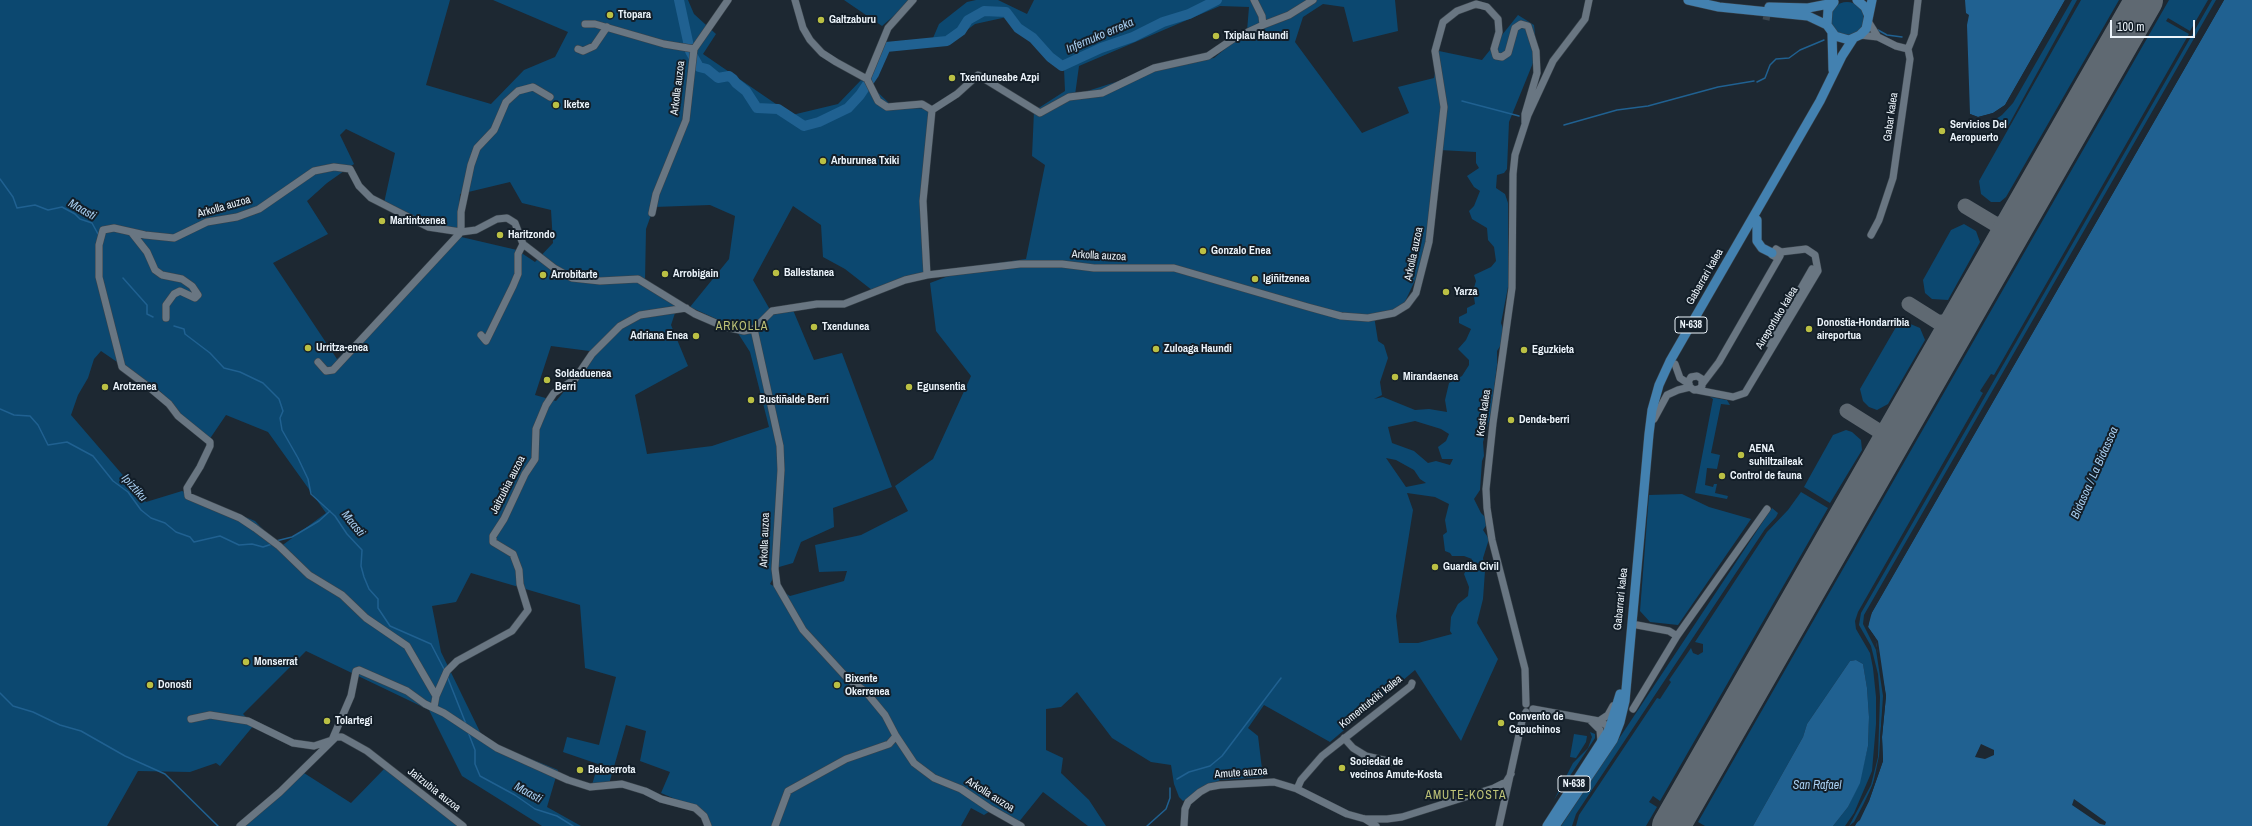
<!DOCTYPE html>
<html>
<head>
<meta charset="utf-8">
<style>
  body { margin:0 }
  #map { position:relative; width:2252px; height:826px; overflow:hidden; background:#1d2832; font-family:"Archivo Narrow",sans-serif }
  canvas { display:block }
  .scale { position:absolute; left:2110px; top:20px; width:85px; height:18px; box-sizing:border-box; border:2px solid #ecf4fb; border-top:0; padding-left:5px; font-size:12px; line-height:14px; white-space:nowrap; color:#ecf4fb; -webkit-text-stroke:3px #131e28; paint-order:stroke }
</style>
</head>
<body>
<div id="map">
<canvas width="2252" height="826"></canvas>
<div class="scale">100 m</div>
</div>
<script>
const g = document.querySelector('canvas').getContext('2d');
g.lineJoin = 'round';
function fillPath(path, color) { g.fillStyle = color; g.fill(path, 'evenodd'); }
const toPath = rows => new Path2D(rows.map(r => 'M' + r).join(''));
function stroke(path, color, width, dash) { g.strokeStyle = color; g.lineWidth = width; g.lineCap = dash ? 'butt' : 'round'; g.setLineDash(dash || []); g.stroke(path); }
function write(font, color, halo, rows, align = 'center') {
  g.font = font + ' "Archivo Narrow",sans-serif'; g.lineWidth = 4; g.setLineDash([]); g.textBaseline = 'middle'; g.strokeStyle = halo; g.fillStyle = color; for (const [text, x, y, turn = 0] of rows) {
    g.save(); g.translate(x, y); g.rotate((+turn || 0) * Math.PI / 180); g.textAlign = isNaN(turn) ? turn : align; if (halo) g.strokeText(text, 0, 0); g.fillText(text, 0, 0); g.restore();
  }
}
fillPath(toPath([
  [0,0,450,0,426,85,491,104,524,70,555,57,568,32,493,0,688,0,694,14,716,34,703,54,792,115,838,104,863,78,893,107,933,109,923,185,928,275,877,294,845,269,823,257,821,225,793,206,753,280,773,315,793,310,814,360,842,353,892,487,833,508,834,527,801,542,793,563,779,567,770,584,790,596,844,581,847,571,819,572,815,545,861,535,908,511,895,486,933,459,971,376,936,331,930,283,975,266,1026,259,1045,165,1032,156,1034,111,1065,91,1064,69,1007,17,975,24,951,42,933,38,939,24,967,2,976,0,998,0,1027,14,1034,0,1395,0,1398,31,1353,42,1344,7,1323,4,1303,17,1295,42,1362,133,1409,113,1398,87,1434,78,1439,51,1482,60,1518,15,1534,25,1537,53,1509,122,1507,169,1504,173,1497,175,1496,188,1505,194,1508,203,1508,287,1501,323,1506,337,1497,351,1497,365,1491,413,1483,442,1484,456,1482,461,1480,490,1474,499,1481,513,1489,521,1483,530,1489,539,1483,558,1485,571,1483,599,1477,623,1498,659,1461,741,1415,670,1330,742,1264,705,1248,728,1258,736,1263,777,1220,780,1183,801,1179,797,1174,784,1171,765,1151,762,1112,738,1077,692,1061,707,1046,709,1046,750,1063,758,1061,773,1089,800,1106,826,1088,826,1043,792,1018,823,995,808,984,815,971,808,961,826,710,826,701,810,661,793,670,772,640,761,646,731,626,725,609,784,592,785,598,764,563,752,567,737,599,745,616,677,585,668,580,605,471,573,456,602,432,606,441,652,481,734,497,745,558,770,547,807,581,826,542,826,462,776,429,710,306,651,243,714,254,725,220,766,216,763,190,772,138,771,107,826,0,826],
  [1220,6,1249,7,1247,31,1214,58,1166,66,1075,95,1079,66],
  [346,129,395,153,384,203,457,236,386,313,337,359,273,263,328,234,307,201,327,183,354,164,340,135],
  [1440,150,1476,152,1476,163,1479,168,1467,176,1474,187,1480,191,1474,206,1469,211,1472,219,1487,228,1488,240,1494,247,1496,261,1491,267,1474,275,1476,281,1473,291,1475,304,1467,308,1467,313,1459,317,1459,323,1471,329,1466,340,1458,349,1469,360,1469,365,1462,376,1449,383,1445,400,1447,412,1429,409,1415,410,1383,397,1374,399,1382,395,1380,382,1388,358,1384,345,1378,341,1374,316,1402,308,1419,272,1430,242],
  [510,182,522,203,551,210,553,243,535,262,517,250,457,236,460,194],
  [710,205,735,216,729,259,690,307,734,327,750,352,769,427,712,446,647,454,635,395,688,366,671,325,678,304,645,281,646,229,654,207],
  [551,346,597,352,556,401,535,395],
  [101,351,161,392,181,415,209,440,226,415,268,432,326,513,280,547,255,521,182,491,146,502,71,415,78,395,88,378,94,359],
  [1415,421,1441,429,1449,434,1446,441,1438,447,1442,459,1453,459,1450,465,1436,461,1428,463,1414,451,1392,443,1388,427],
  [1386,458,1396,460,1414,470,1420,479,1426,483,1406,487],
  [1407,493,1435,497,1449,504,1445,520,1447,532,1443,535,1445,551,1450,553,1452,556,1464,556,1472,559,1464,574,1469,587,1468,596,1458,604,1451,617,1450,631,1452,634,1418,643,1399,643,1396,616,1413,510],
  [844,0,912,0,882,26],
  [2072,0,2077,0,2007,128,1993,121,2002,115,2013,103],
  [2081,0,2119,0,2006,197,2000,202,1991,202,1981,194,1979,181],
  [2169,0,2208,0,2190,31,2168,18,2166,21,2189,34,1994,375,1991,374,1980,391,1983,393,1858,612,1855,621,1856,629,1870,653,1873,668,1876,697,1876,724,1872,771,1854,813,1845,826,1833,826,1848,807,1859,783,1868,746,1869,717,1867,688,1863,664,1856,660,1850,661,1807,724,1803,737,1753,826,1705,826,1698,822],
  [2212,0,2216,0,1864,615,1863,624,1876,650,1883,696,1879,756,1873,784,1863,805,1854,822,1849,826,1871,785,1878,757,1880,697,1878,674,1871,646,1859,625,1861,613],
  '1830 19a17 17 0 1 1 34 0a17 17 0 1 1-34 0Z',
  [1964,224,1976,231,1980,242,1948,300,1932,299,1925,293,1923,280,1951,230],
  [1908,323,1920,328,1925,340,1888,404,1877,410,1869,407,1863,401,1860,389,1896,327],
  [1710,397,1727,400,1730,405,1721,404,1711,453,1720,455,1717,469,1707,468,1705,485,1713,487,1714,484,1717,484,1715,493,1728,496,1727,499,1695,493,1713,399],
  [1846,430,1852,432,1861,440,1862,450,1830,503,1804,487,1833,435],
  [1801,492,1828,508,1660,801,1653,796,1649,802,1657,807,1646,826,1576,826,1579,815,1657,698,1660,699,1671,682,1669,680,1691,648,1693,653,1698,655,1703,652,1703,644,1695,642,1767,532,1788,510],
  [1682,494,1709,507,1751,519,1678,625,1650,622,1640,611,1649,495],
  [1772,508,1778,513,1776,517,1765,529,1576,814,1572,826,1561,826],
  [1590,732,1595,734,1595,738,1554,800,1573,763,1588,748,1592,737],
  [1574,734,1587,736,1586,742,1576,758,1570,757],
  [385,768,464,826,244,826,304,773,351,803]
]), '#0c4870');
fillPath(toPath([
  [1965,0,2065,0,2005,105,1993,113,1986,115,1978,117,1970,114,1967,25,1969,15,1966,13],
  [2224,0,2252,0,2252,826,1855,826,1869,801,1883,761,1882,737,1886,696,1875,637,1868,627,1872,612],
  [1981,744,1994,750,1994,755,1985,759,1975,757],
  [2074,799,2106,822,2105,825,2100,824,2072,805],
  [1856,660,1863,664,1867,688,1869,717,1868,746,1860,783,1848,807,1833,826,1753,826,1803,737,1807,724,1850,661]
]), '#206191');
fillPath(toPath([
  [2065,0,2067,1,2007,106,1995,115,1987,117,1978,119,1969,116,1970,114,1978,117,1993,113,2005,105],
  [2222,0,2224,0,1870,616,1868,627,1878,641,1886,696,1882,737,1883,761,1869,801,1860,820,1853,826,1867,800,1881,761,1880,737,1884,696,1876,642,1866,628,1868,615]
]), '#1d2832');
stroke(toPath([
  [1878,30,1887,35,1902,37],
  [1757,82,1765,78,1770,65,1776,59,1789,58,1800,50,1824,40],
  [1462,101,1519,116],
  [1564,125,1617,110,1648,106,1718,87,1754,81],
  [0,179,13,197,17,208,35,205,48,210,62,207,75,214,80,219,92,223,98,234],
  [123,278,147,305,147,314,153,317],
  [174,326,184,329,185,334,210,353,224,368,240,372,263,383,279,399,283,411,280,418,282,430,298,458,308,479,311,494,335,516,347,534,362,550,361,566,364,577,369,589,378,599,378,608,390,626,431,644,445,671],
  [0,409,14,415,30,416,38,425,48,445,67,442,93,456,113,481,128,492,141,510,151,518,165,523,176,532,190,537,194,542,220,536,239,545,252,544,263,547,272,544],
  [276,541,292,537,319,521,330,511],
  [447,676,466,724],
  [0,693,13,706,33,712,60,725,81,731,125,756,165,774,218,826],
  [468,732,475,750,475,764,480,776,515,795,535,809,557,816,573,826],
  [1177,779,1189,772,1210,766,1222,756,1281,678],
  [1147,826,1166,809,1170,798,1170,788]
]), '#206191', 1.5);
stroke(toPath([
  [679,0,690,51,699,67,707,69,718,78,729,76,733,79,736,83,746,91,757,108,778,109,804,126,819,122,848,108,860,95,874,74,886,47,947,41,961,31,968,20,984,11,1006,12,1018,28,1033,38,1050,57,1062,66,1101,48,1133,37,1163,22,1189,14,1217,0]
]), '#206191', 10);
stroke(toPath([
  [1965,206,2000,227,2004,236,2001,249],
  [1997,224,2009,225,2020,216],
  [1909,304,1944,326,1948,336,1945,347],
  [1941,322,1955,322,1964,314],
  [1847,411,1882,433,1886,442,1884,453],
  [1879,431,1894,430,1902,423]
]), '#5f6972', 15);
stroke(toPath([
  [1671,826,2144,0]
]), '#5f6972', 38);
stroke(toPath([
  [1766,20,1770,0]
]), '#3c4750', 7, [7, 3.5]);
const minor = toPath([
  [795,0,803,28,810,40,822,53,836,62,867,79,878,101,887,107,922,104,932,110,923,201,927,275],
  [1254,0,1262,16,1263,25,1289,15,1313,0],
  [1868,21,1878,37],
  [585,24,595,24,664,44,694,49],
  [1860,35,1878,37,1896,46,1908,49],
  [578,49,583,51,594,46,607,27],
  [867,79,888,28,913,0],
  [932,110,957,94,978,75,1040,113,1069,97,1102,93,1154,68,1208,56,1233,39,1263,25],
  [652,213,656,194,686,120,694,49,728,0],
  [132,233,147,252,155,270,162,275,182,279,192,286,198,295,195,298,180,291,174,294,166,305,166,318],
  [1871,235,1879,220,1893,178,1910,59,1908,49,1914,34,1918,0],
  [754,329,780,446,781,470,775,569,777,585,803,630,848,679,866,692,885,715,896,736,914,763,934,778,961,789,989,808,1021,826],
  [481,335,486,341,513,286,518,274,518,254,523,244],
  [1769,344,1812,269],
  [318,362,326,371,333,370,461,232,461,212,471,165,477,148,494,130,506,102,518,91,533,87,550,97],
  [1675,364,1680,378,1689,384],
  [1703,383,1719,362,1780,256],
  [1697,390,1733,397,1745,393,1818,271,1815,255,1806,249,1781,252,1776,249,1772,255,1778,258],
  [1654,419,1667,395,1678,390,1690,387,1694,390,1699,389,1702,386,1702,379,1697,376,1691,377,1688,382,1690,387],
  [1637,625,1669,631,1677,636],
  [436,696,407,646,366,618,342,595,309,575,279,546,255,528,240,518,188,496,187,488,200,467,210,446,210,442,178,416,169,404,150,388,122,367,99,277,99,245,103,230,114,228,145,235,174,238,207,222,237,217,259,209,314,171,334,167,350,169,359,186,371,198,428,227,461,232,476,230,497,219,507,218,515,223,523,244,554,268,572,278,600,281,638,279,695,314,725,327,744,331,754,329,772,311,817,304,844,304,905,280,927,275,1020,264,1062,264,1094,268,1174,268,1308,307,1341,316,1368,318,1394,313,1407,305,1416,293,1429,242,1444,107,1435,51,1443,22,1457,11,1476,4,1487,7,1498,19,1499,32,1494,49,1496,56,1502,57,1508,53,1515,28,1521,24,1528,26,1536,51,1537,73,1525,114,1525,123],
  [1526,704,1525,669,1492,540,1487,508,1486,489,1493,423,1512,288,1513,174,1515,155,1528,115,1553,61,1585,19,1589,0],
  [434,707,436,696,447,671,457,661,512,631,528,610,520,584,519,570,513,554,493,542,493,536,504,519,525,474,535,459,536,429,546,405,554,393,575,379,592,354,620,326,640,315,686,308],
  [1533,709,1599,721,1606,725,1610,732],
  [1633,709,1677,636,1767,509],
  [191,719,210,715,248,721,293,743,314,746,332,740,351,696,356,671,359,670,407,691,425,704,444,713,497,748,568,780,590,787,622,784,645,791,661,799,695,808,704,816,708,826],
  [1591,721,1600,730,1601,742],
  [1599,721,1608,715,1613,706],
  [1344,738,1353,748,1366,756,1392,762],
  [1297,789,1301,780,1322,756,1411,686,1412,683],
  [1365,819,1376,826],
  [240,826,280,792,336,737,342,737,367,751,463,826],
  [775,826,788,791,846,759,889,744,896,736],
  [1184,826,1185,809,1188,802,1200,792,1209,787,1220,785,1274,782,1297,789,1347,814,1365,819,1387,819,1402,817,1494,788,1506,782,1511,774],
  [1499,826,1522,721,1526,712]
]);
const major = toPath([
  [1688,0,1719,7,1808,16,1827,25],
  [1857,0,1865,7,1868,14],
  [1834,2,1828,10,1827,25,1835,36,1849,40,1860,35,1866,29,1872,0],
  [1769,7,1808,8,1833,3],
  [1832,33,1833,70],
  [1757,220,1757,241,1762,248,1772,253],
  [1547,826,1609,730,1620,694],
  [1555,826,1613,740,1620,722,1625,701,1649,434,1652,410,1659,385,1670,361,1820,101,1842,56,1853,39]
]);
stroke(minor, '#39434b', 8);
stroke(major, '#39434b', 10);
stroke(minor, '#697682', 7);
stroke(major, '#4381b0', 9);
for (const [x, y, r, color] of [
  [610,15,4,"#bbc044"],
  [821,20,4,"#bbc044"],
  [1216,36,4,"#bbc044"],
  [952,78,4,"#bbc044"],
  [556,105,4,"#bbc044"],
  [1942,131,4,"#bbc044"],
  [823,161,4,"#bbc044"],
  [382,221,4,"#bbc044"],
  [500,235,4,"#bbc044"],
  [1203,251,4,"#bbc044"],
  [776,273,4,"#bbc044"],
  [665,274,4,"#bbc044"],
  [543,275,4,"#bbc044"],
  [1255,279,4,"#bbc044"],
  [1446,292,4,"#bbc044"],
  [814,327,4,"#bbc044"],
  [1809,329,4,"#bbc044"],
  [696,336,4,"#bbc044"],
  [308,348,4,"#bbc044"],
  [1156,349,4,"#bbc044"],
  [1524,350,4,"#bbc044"],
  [1395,377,4,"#bbc044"],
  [547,380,4,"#bbc044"],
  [105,387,4,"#bbc044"],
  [909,387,4,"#bbc044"],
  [751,400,4,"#bbc044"],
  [1511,420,4,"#bbc044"],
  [1741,455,4,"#bbc044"],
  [1722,476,4,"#bbc044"],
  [1435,567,4,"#bbc044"],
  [246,662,4,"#bbc044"],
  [150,685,4,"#bbc044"],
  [837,685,4,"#bbc044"],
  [327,721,4,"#bbc044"],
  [1501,723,4,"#bbc044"],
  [1342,768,4,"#bbc044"],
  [580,770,4,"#bbc044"]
]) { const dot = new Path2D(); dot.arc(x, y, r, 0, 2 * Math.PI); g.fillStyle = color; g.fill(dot); stroke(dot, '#131e28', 1.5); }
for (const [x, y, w] of [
  [1691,325,32],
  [1574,784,32]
]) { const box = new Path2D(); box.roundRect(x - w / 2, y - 8, w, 16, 3); g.fillStyle = '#131e28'; g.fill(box); stroke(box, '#ecf4fb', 1); }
write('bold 10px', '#ecf4fb', null, [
  ["N-638",1691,325],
  ["N-638",1574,784]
]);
write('bold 11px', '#ecf4fb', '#131e28', [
  ["Ttopara",618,15],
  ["Galtzaburu",829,20],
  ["Txiplau Haundi",1224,36],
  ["Txenduneabe Azpi",960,78],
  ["Iketxe",564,105],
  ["Servicios Del",1950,125],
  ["Aeropuerto",1950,138],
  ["Arburunea Txiki",831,161],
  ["Martintxenea",390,221],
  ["Haritzondo",508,235],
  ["Gonzalo Enea",1211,251],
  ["Ballestanea",784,273],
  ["Arrobigain",673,274],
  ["Arrobitarte",551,275],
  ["Igiñitzenea",1263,279],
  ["Yarza",1454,292],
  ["Donostia-Hondarribia",1817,323],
  ["aireportua",1817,336],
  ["Txendunea",822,327],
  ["Adriana Enea",688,336,"right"],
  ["Urritza-enea",316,348],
  ["Zuloaga Haundi",1164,349],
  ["Eguzkieta",1532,350],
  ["Soldaduenea",555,374],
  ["Berri",555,387],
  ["Mirandaenea",1403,377],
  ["Arotzenea",113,387],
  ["Egunsentia",917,387],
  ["Bustiñalde Berri",759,400],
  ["Denda-berri",1519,420],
  ["AENA",1749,449],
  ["suhiltzaileak",1749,462],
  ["Control de fauna",1730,476],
  ["Guardia Civil",1443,567],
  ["Monserrat",254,662],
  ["Bixente",845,679],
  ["Okerrenea",845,692],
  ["Donosti",158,685],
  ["Convento de",1509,717],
  ["Capuchinos",1509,730],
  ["Tolartegi",335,721],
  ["Sociedad de",1350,762],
  ["vecinos Amute-Kosta",1350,775],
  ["Bekoerrota",588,770]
], 'left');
write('11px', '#ecf4fb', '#131e28', [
  ["Arkolla auzoa",678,88,-83],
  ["Gabar kalea",1891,117,-82],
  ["Arkolla auzoa",224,207,-16],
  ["Arkolla auzoa",1414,254,-78],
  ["Arkolla auzoa",1099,256,3],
  ["Gabarrari kalea",1705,277,-60],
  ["Aireportuko kalea",1777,318,-59],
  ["Kosta kalea",1484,413,-82],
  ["Jaitzubia auzoa",508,485,-63],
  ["Arkolla auzoa",765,540,-88],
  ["Gabarrari kalea",1621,599,-84],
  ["Komentutxiki kalea",1371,702,-39],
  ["Amute auzoa",1241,773,-4],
  ["Jaitzubia auzoa",434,790,38],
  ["Arkolla auzoa",990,795,32]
]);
write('italic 12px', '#a6ccee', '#131e28', [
  ["Infernuko erreka",1100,36,-23],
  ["Maasti",82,210,30],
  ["Bidasoa / La Bidassoa",2095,473,-66],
  ["Ipiztiku",134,488,48],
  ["Maasti",353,524,51],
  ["San Rafael",1817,786],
  ["Maasti",528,793,29]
]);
g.letterSpacing = '1px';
write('12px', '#c0c578', '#131e28', [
  ["ARKOLLA",742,327],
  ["AMUTE-KOSTA",1466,796]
]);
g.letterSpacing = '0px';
</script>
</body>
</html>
